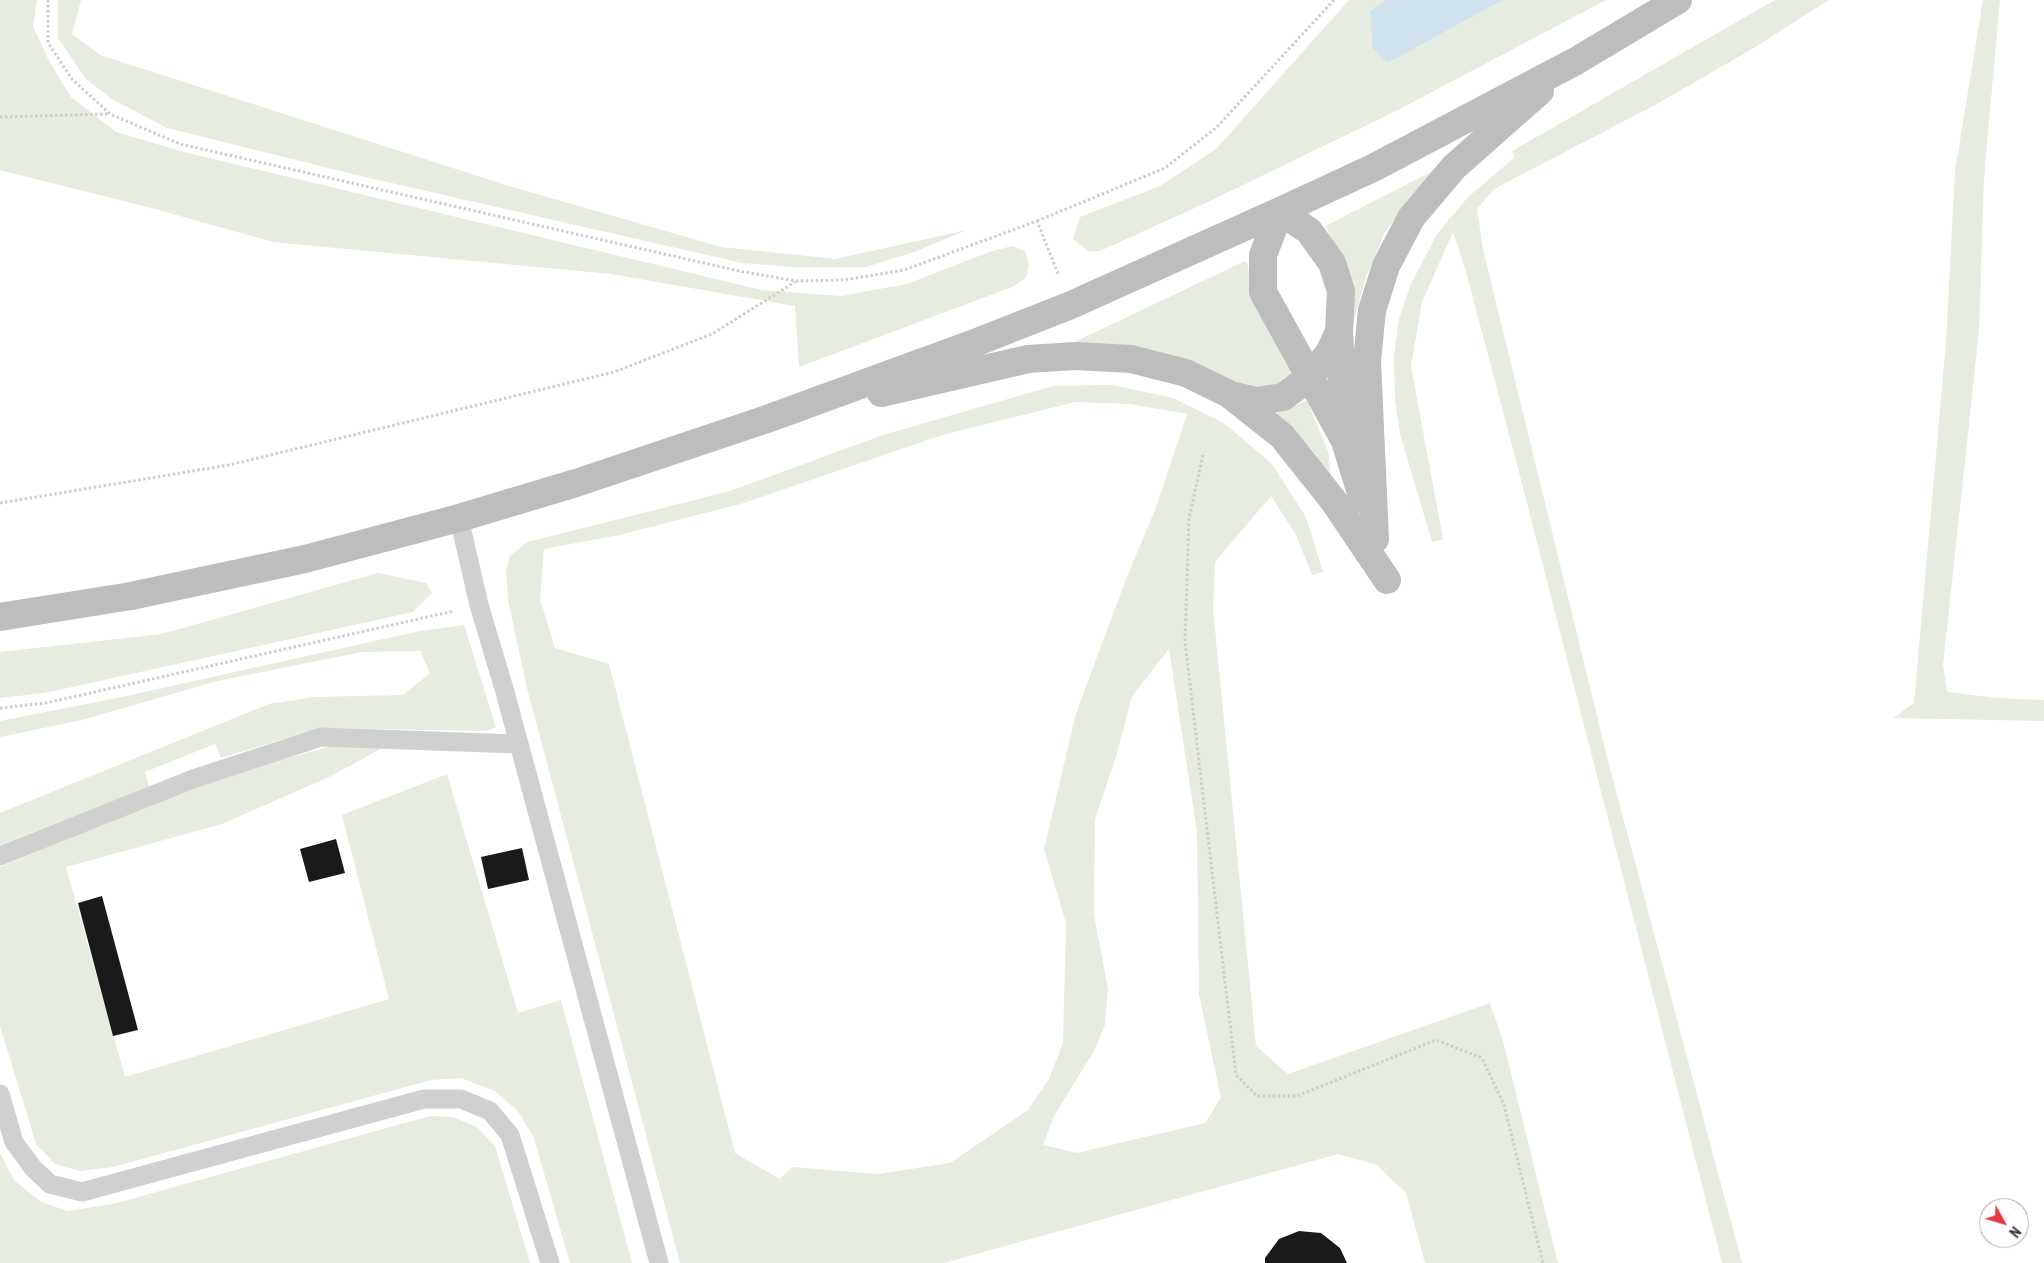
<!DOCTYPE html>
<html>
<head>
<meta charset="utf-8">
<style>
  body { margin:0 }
  #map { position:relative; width:2044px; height:1263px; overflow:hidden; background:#fff; font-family:"Roboto Condensed",sans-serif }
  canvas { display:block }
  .north { position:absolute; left:1979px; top:1198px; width:50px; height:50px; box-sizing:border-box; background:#fff; border:1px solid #adadad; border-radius:50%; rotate:129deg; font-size:14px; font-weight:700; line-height:20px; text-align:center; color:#333 }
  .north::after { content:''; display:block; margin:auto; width:18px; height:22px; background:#e63946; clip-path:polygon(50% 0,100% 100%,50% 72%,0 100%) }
</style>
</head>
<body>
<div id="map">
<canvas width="2044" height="1263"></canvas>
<div class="north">N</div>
</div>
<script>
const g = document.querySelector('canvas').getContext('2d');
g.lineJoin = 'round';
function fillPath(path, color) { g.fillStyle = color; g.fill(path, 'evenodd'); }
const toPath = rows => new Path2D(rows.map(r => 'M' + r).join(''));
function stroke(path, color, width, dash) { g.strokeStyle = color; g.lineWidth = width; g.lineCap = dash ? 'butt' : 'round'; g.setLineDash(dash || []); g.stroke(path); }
fillPath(toPath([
  [0,0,37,0,33,26,49,61,71,97,116,132,184,152,762,290,840,296,907,284,989,252,1012,246,1025,251,1029,265,1026,278,1012,287,799,367,795,306,611,274,273,242,155,209,0,170],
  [58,0,81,0,72,34,100,55,509,186,721,247,835,259,967,230,914,252,866,267,794,267,742,263,361,176,167,128,112,99,86,79,58,38],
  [1349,0,1386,0,1370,11,1372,48,1388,63,1503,0,1606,0,1398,110,1212,200,1100,251,1088,251,1073,239,1080,217,1160,186,1216,149],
  [1775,0,1829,0,1752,49,1655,105,1494,189,1477,209,1483,249,1608,761,1742,1263,1722,1263,1519,472,1465,268,1453,232,1422,302,1411,366,1443,539,1432,542,1400,434,1395,400,1394,356,1399,319,1411,284,1437,234,1468,197,1515,157,1512,151],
  [1983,0,2000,0,1984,178,1979,331,1943,665,1947,692,1996,698,2044,700,2044,721,1893,718,1914,703,1946,342,1955,171],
  [1435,170,1410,197,1385,232,1366,277,1351,331,1343,261,1325,226],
  [1245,261,1248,265,1251,298,1295,377,1277,386,1250,390,1066,346],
  [1112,385,1173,398,1224,423,1272,464,1306,517,1323,572,1312,575,1296,535,1271,496,1215,562,1213,608,1256,1046,1288,1074,1490,1003,1503,1041,1558,1263,1425,1263,1406,1193,1377,1165,1338,1154,944,1263,680,1263,527,688,508,600,506,571,510,556,527,542,730,491,883,435,1053,386],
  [1075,402,1131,404,1187,414,1155,510,1126,579,1076,713,1044,849,1066,923,1063,1043,1049,1079,1028,1110,950,1163,878,1174,792,1167,780,1179,735,1153,609,664,555,648,540,599,544,549,619,535,744,503,942,435],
  [1169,649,1197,832,1199,994,1221,1098,1205,1123,1077,1153,1043,1145,1054,1116,1094,1051,1105,1025,1108,989,1094,915,1095,819,1116,757,1132,696],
  [1307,400,1329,454,1331,484,1271,412,1290,408],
  [378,573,426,583,432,593,413,612,45,693,0,698,0,652,162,634],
  [464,625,496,727,487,731,319,728,221,758,215,744,145,772,149,787,0,845,0,813,269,704,314,697,403,695,430,673,420,651,362,652,217,681,82,720,0,737,0,721,122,697,420,631],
  [336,745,386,746,331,776,222,824,66,867,125,1077,389,999,342,815,447,774,518,1013,561,1000,632,1263,570,1263,534,1138,518,1111,495,1091,461,1078,431,1080,113,1167,80,1171,55,1164,36,1144,0,1026,0,867,165,798,258,766],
  [430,1116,453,1117,477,1127,495,1146,530,1263,0,1263,0,1153,14,1180,41,1202,68,1211,113,1204]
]), '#e6ecdf');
fillPath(toPath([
  [1386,0,1503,0,1388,63,1372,48,1370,11]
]), '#cfe2ee');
fillPath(toPath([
  [336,839,345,873,309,882,300,849],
  [522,848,529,880,488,889,481,857],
  [102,896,138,1030,113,1036,78,903],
  [1299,1231,1321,1233,1340,1248,1347,1263,1265,1263,1265,1258,1279,1239]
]), '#1a1a1a');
stroke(toPath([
  [48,0,48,43,72,79,110,114,180,144,739,271,796,281,844,280,904,270,1037,221,1059,276],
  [0,117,109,114],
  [1037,221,1165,168,1217,127,1334,0],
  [1203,455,1189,518,1185,642,1236,1075,1257,1096,1297,1096,1436,1040,1482,1058,1504,1105,1543,1263],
  [0,503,229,465,614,372,712,334,795,282],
  [0,708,46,703,454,611]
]), '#cdcdcd', 3, [2.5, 2.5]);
stroke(toPath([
  [459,518,479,605,505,692,659,1263],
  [0,856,193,779,321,737,517,744],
  [0,1094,14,1142,33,1168,50,1184,82,1192,424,1099,461,1099,490,1111,510,1135,550,1263]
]), '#d0d0d0', 19);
stroke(toPath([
  [1280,211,1263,255,1263,292,1345,441,1363,500],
  [1339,332,1345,437],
  [881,393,1028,359,1075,356,1131,359,1186,373,1229,394,1282,436,1333,500,1387,580],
  [1231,395,1256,401,1283,397,1309,378,1329,353,1339,332,1341,291,1332,263,1309,231,1280,211],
  [1375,539,1367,361,1372,310,1386,266,1411,218,1454,167,1540,91],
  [0,617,131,596,305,559,459,518,576,483,767,419,972,344,1071,305,1280,211,1373,168,1576,61,1678,0]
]), '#bdbdbd', 28);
</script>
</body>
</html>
